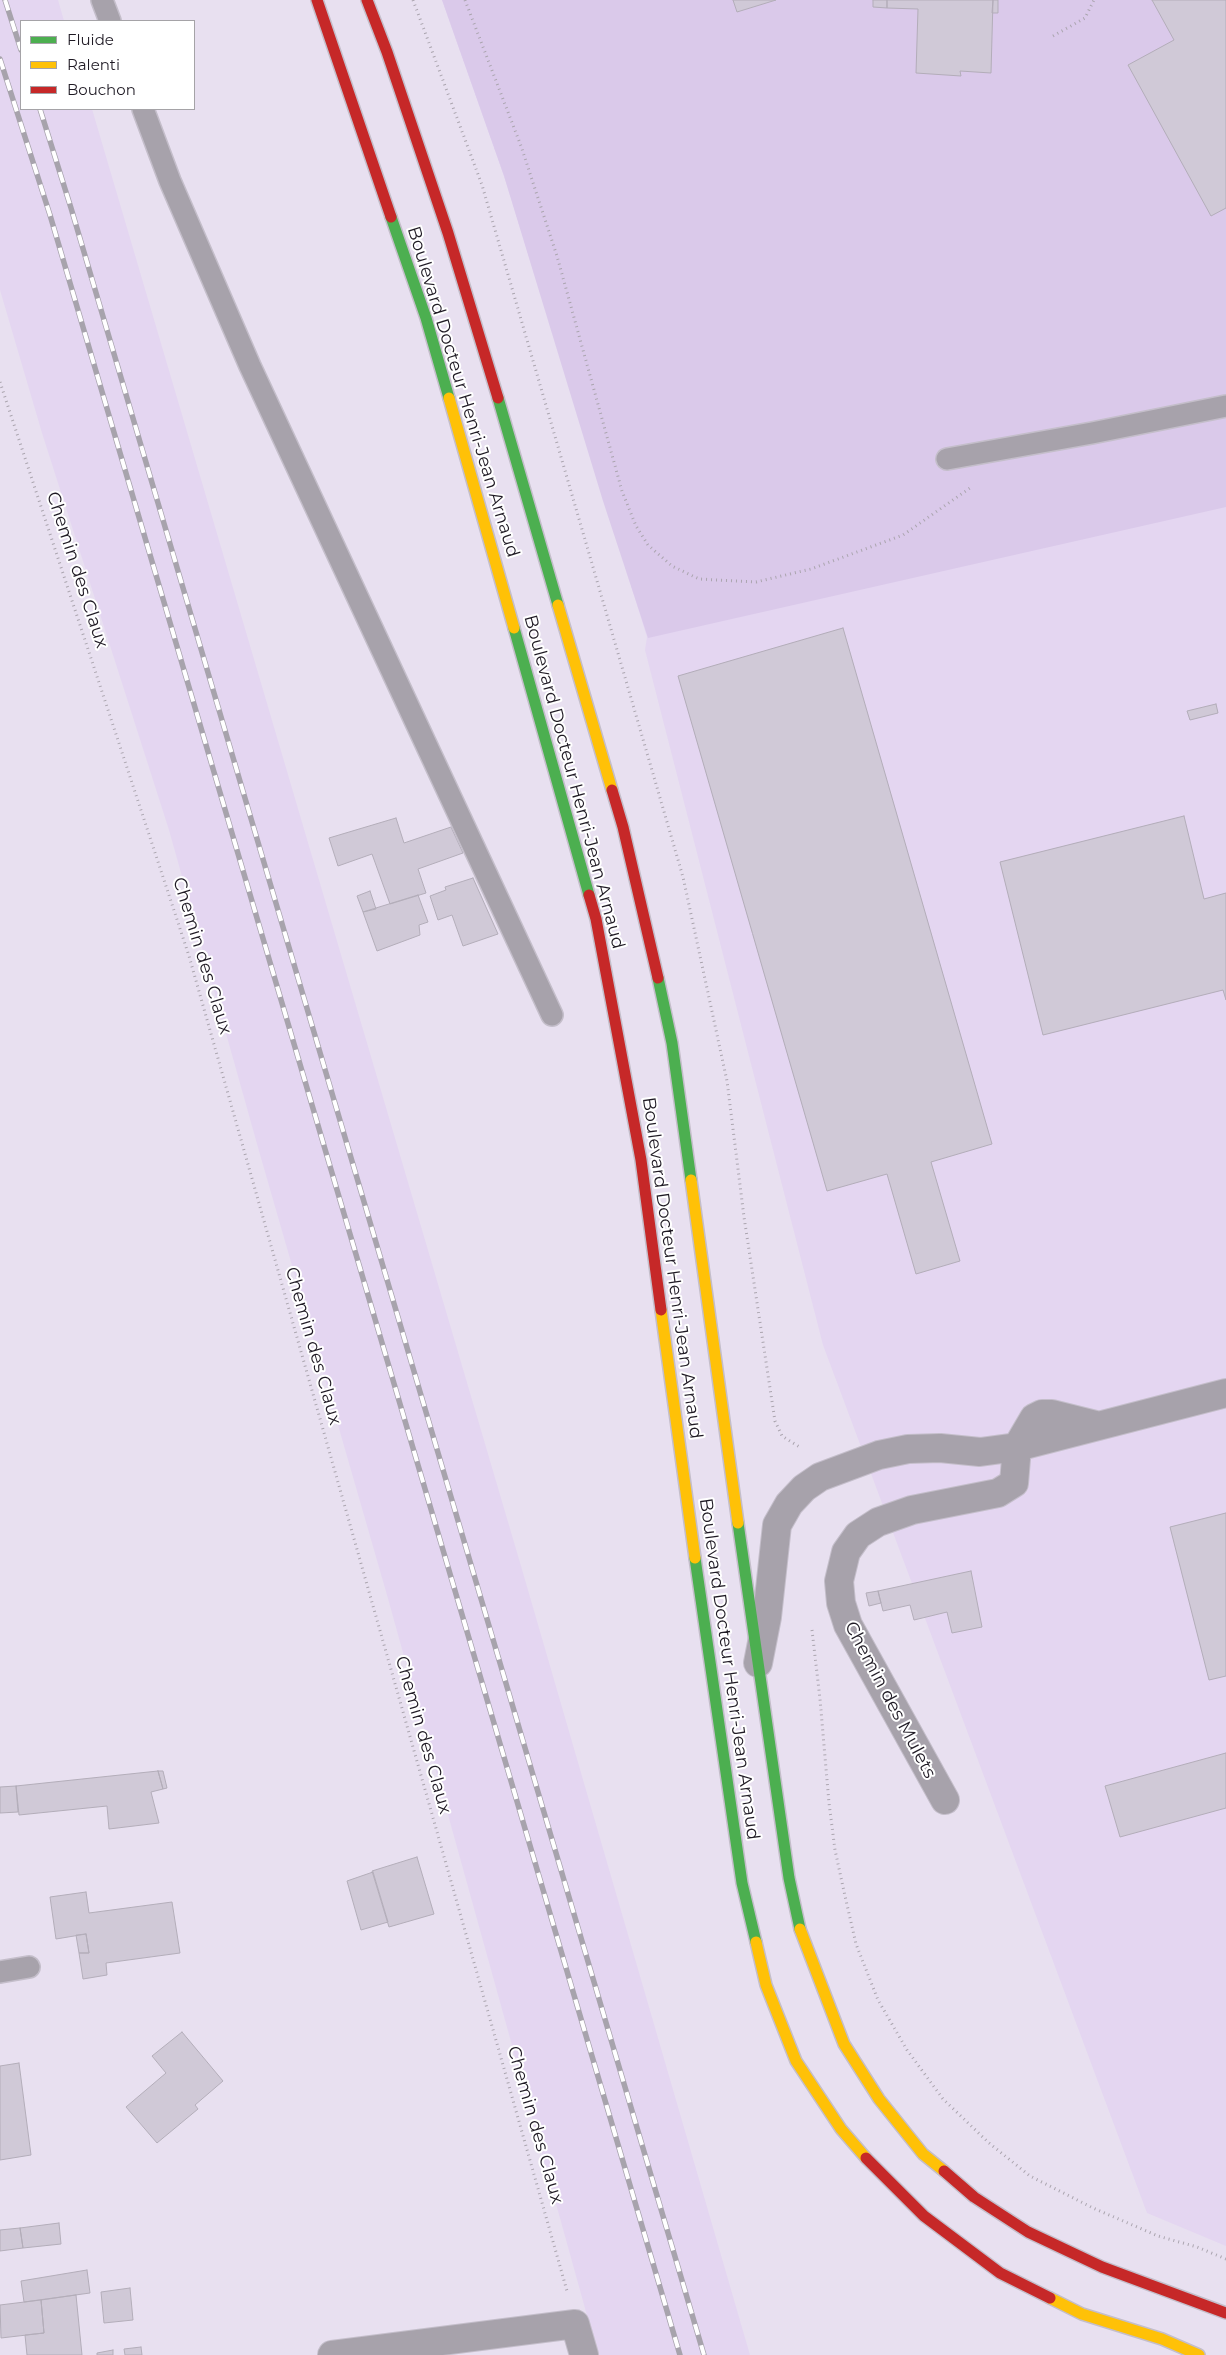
<!DOCTYPE html>
<html>
<head>
<meta charset="utf-8">
<style>
  body { margin:0 }
  #map { position:relative; width:1226px; height:2355px; overflow:hidden; background:#e8e0f0; font-family:Montserrat,sans-serif }
  canvas { display:block }
  .legend { position:absolute; left:20px; top:20px; width:175px; height:90px; box-sizing:border-box; background:#fff; border:1px solid #a5a3a7; margin:0; padding:6px 9px; list-style:none; font-size:15px; color:#1f1a24 }
  .legend li { display:flex; align-items:center; gap:10px; height:25px }
  .legend b { width:25px; border:1px solid #a5a3a7 }
</style>
</head>
<body>
<div id="map">
<canvas width="1226" height="2355"></canvas>
<ul class="legend">
<li><b style="height:6px;background:#4caf50"></b>Fluide</li>
<li><b style="height:6px;background:#ffc107"></b>Ralenti</li>
<li><b style="height:6px;background:#c62828"></b>Bouchon</li>
</ul>
</div>
<script>
const g = document.querySelector('canvas').getContext('2d');
g.lineJoin = 'round';
function fillPath(path, color) { g.fillStyle = color; g.fill(path, 'evenodd'); }
const toPath = rows => new Path2D(rows.map(r => 'M' + r).join(''));
function stroke(path, color, width, dash) { g.strokeStyle = color; g.lineWidth = width; g.lineCap = dash ? 'butt' : 'round'; g.setLineDash(dash || []); g.stroke(path); }
function write(font, color, halo, rows, align = 'center') {
  g.font = font + ' Montserrat,sans-serif'; g.lineWidth = 4; g.setLineDash([]); g.textBaseline = 'middle'; g.strokeStyle = halo; g.fillStyle = color; for (const [text, x, y, turn = 0] of rows) {
    g.save(); g.translate(x, y); g.rotate((+turn || 0) * Math.PI / 180); g.textAlign = isNaN(turn) ? turn : align; if (halo) g.strokeText(text, 0, 0); g.fillText(text, 0, 0); g.restore();
  }
}
fillPath(toPath([
  [0,0,58,0,64,21,21,21,21,109,92,109,521,1566,750,2355,598,2355,387,1595,259,1151,169,830,42,433,0,290],
  [442,0,1226,0,1226,2246,1147,2213,823,1345,645,650,647,637,504,176]
]), '#e4d6f1');
fillPath(toPath([
  [442,0,1226,0,1226,507,648,638,603,501,504,176]
]), '#dac9ea');
const building = toPath([
  [733,0,776,0,737,12,733,0],
  [873,0,887,0,887,8,873,7,873,0],
  [887,0,993,0,991,73,960,71,961,76,916,73,918,9,887,8,887,0],
  [993,0,998,0,998,13,992,13,993,0],
  [1152,0,1226,0,1226,208,1211,216,1128,65,1174,40,1152,0],
  [843,628,992,1144,931,1162,960,1261,916,1274,887,1174,827,1191,678,676,843,628],
  [1216,704,1218,713,1190,720,1187,711,1216,704],
  [1184,816,1204,899,1226,893,1226,1000,1223,990,1043,1035,1000,862,1184,816],
  [396,818,404,843,451,827,463,853,418,869,426,893,390,904,372,854,338,866,329,838,396,818],
  [473,878,498,934,463,946,452,915,438,920,430,896,446,890,445,887,473,878],
  [370,891,376,909,363,912,357,896,370,891],
  [418,895,428,922,419,925,420,935,377,951,363,912,418,895],
  [1226,1513,1226,1676,1209,1680,1170,1527,1226,1513],
  [971,1571,982,1627,952,1633,947,1612,914,1620,910,1605,883,1611,878,1591,971,1571],
  [878,1591,881,1603,869,1606,866,1593,878,1591],
  [1226,1753,1226,1808,1120,1837,1105,1786,1226,1753],
  [158,1771,163,1771,167,1788,163,1789,158,1771],
  [158,1771,163,1789,151,1792,159,1823,109,1829,107,1806,19,1815,16,1786,158,1771],
  [16,1786,18,1812,0,1813,0,1787,16,1786],
  [417,1857,434,1914,389,1927,372,1871,417,1857],
  [373,1872,388,1922,361,1930,347,1881,373,1872],
  [86,1892,89,1913,172,1902,180,1953,106,1963,107,1975,83,1979,79,1953,89,1953,86,1934,56,1939,50,1897,86,1892],
  [86,1934,89,1953,79,1953,76,1935,86,1934],
  [182,2032,223,2081,195,2105,198,2109,157,2143,126,2107,166,2073,152,2056,182,2032],
  [19,2063,31,2155,0,2160,0,2066,19,2063],
  [59,2223,61,2244,23,2248,20,2228,59,2223],
  [20,2228,23,2248,0,2251,0,2230,20,2228],
  [87,2270,90,2293,24,2302,21,2281,87,2270],
  [130,2288,133,2320,104,2323,101,2292,130,2288],
  [76,2295,82,2355,27,2355,25,2335,44,2333,41,2300,76,2295],
  [41,2300,44,2333,1,2338,0,2305,41,2300],
  [141,2347,142,2355,125,2355,124,2349,141,2347],
  [113,2350,113,2355,97,2355,97,2353,113,2350]
]);
fillPath(building, '#d0c9d7');
stroke(building, '#b3adb9', 1);
const lane = toPath([
  [102,0,110,21],
  [143,109,170,181,250,366,552,1015],
  [947,459,1092,433,1226,406],
  [0,1972,29,1967]
]);
const street = toPath([
  [758,1663,767,1617,777,1525,789,1504,804,1488,820,1477,879,1455,908,1449,940,1448,980,1452,1017,1447,1226,1393],
  [945,1800,848,1625,841,1603,839,1581,846,1552,858,1535,878,1522,912,1510,998,1493,1014,1483,1017,1447,1034,1418,1042,1414,1052,1414,1096,1425],
  [332,2355,575,2324,584,2355]
]);
const fast = toPath([
  [391,217,426,318,449,398],
  [498,398,558,605],
  [514,628,589,895],
  [658,978,672,1043,691,1180],
  [738,1523,789,1878,800,1929],
  [695,1558,742,1883,756,1942]
]);
const slow = toPath([
  [449,398,514,628],
  [558,605,612,790],
  [691,1180,738,1523],
  [661,1310,695,1558],
  [800,1929,844,2044,879,2099,923,2154,944,2171],
  [756,1942,766,1985,796,2061,841,2129,866,2158],
  [1050,2298,1082,2314,1162,2339,1199,2355]
]);
const jam = toPath([
  [317,0,391,217],
  [367,0,387,52,448,233,498,398],
  [612,790,623,827,658,978],
  [589,895,596,919,641,1160,661,1310],
  [866,2158,924,2216,1000,2273,1050,2298],
  [944,2171,974,2197,1028,2232,1102,2267,1226,2313]
]);
stroke(lane, '#c4beca', 24);
stroke(street, '#c4beca', 30);
stroke(fast, '#c4beca', 14);
stroke(slow, '#c4beca', 14);
stroke(jam, '#c4beca', 14);
stroke(toPath([
  [413,0,482,185,683,877,727,1081,744,1217,775,1421,782,1436,801,1448],
  [465,0,521,146,557,256,622,491,636,526,648,545,672,566,699,579,756,582,811,569,903,535,970,488],
  [1053,36,1085,18,1094,0],
  [0,382,189,956,567,2291],
  [812,1630,820,1699,829,1803,835,1850,845,1896,856,1944,878,2000,907,2050,943,2099,989,2143,1030,2176,1093,2208,1158,2236,1197,2247,1226,2259]
]), '#aba5af', 3, [1, 4]);
stroke(lane, '#a7a2ab', 21);
stroke(street, '#a7a2ab', 28);
stroke(fast, '#4caf50', 11);
stroke(slow, '#ffc107', 11);
stroke(jam, '#c62828', 11);
const rail = toPath([
  [5,0,21,50],
  [0,59,50,215,680,2355],
  [40,109,71,208,704,2355]
]);
stroke(rail, '#a7a3ac', 5.5);
stroke(rail, '#fff', 4, [11]);
write('18px', '#1f1a24', '#fff', [
  ["Boulevard Docteur Henri-Jean Arnaud",463,392,73],
  ["Chemin des Claux",77,570,72],
  ["Boulevard Docteur Henri-Jean Arnaud",574,782,75],
  ["Chemin des Claux",202,956,73],
  ["Boulevard Docteur Henri-Jean Arnaud",672,1268,82],
  ["Chemin des Claux",313,1346,74],
  ["Boulevard Docteur Henri-Jean Arnaud",729,1669,82],
  ["Chemin des Mulets",890,1700,62],
  ["Chemin des Claux",423,1735,74],
  ["Chemin des Claux",535,2125,74]
]);
</script>
</body>
</html>
